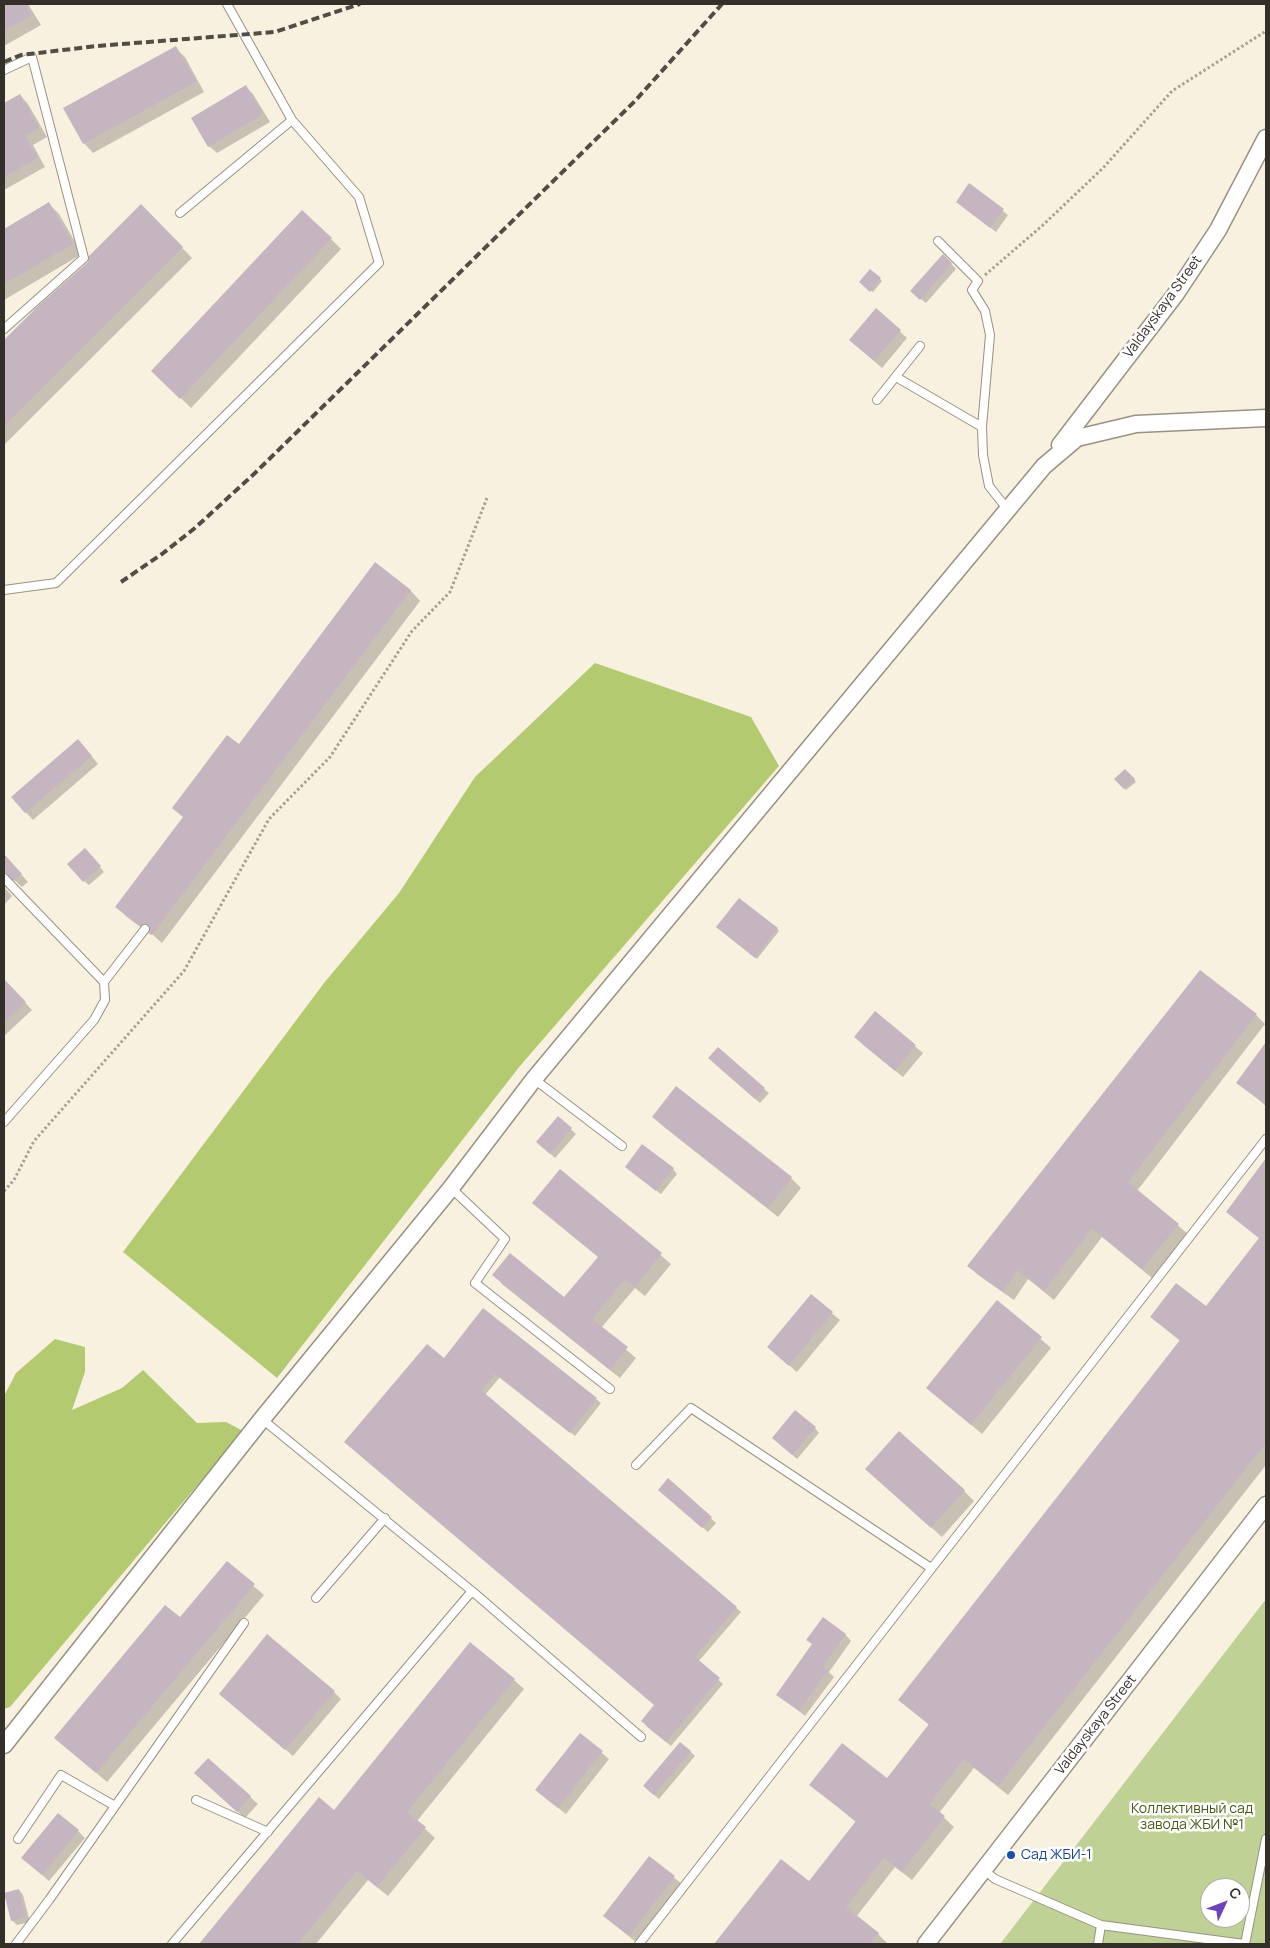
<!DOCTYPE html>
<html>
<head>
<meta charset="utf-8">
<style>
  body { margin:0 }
  #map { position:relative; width:1270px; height:1948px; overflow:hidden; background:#f9f1e0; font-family:Manrope,sans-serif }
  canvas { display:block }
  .frame { position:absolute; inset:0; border:5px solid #332f29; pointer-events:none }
  .north { position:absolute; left:1200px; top:1878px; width:50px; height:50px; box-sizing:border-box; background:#fff; border:1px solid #adaca9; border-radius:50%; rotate:47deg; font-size:14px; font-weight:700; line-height:20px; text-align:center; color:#332f29 }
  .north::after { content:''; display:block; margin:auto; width:18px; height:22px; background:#6f42ba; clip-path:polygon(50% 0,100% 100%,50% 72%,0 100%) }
</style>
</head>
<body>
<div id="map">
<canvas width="1270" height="1948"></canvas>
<div class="frame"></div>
<div class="north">С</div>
</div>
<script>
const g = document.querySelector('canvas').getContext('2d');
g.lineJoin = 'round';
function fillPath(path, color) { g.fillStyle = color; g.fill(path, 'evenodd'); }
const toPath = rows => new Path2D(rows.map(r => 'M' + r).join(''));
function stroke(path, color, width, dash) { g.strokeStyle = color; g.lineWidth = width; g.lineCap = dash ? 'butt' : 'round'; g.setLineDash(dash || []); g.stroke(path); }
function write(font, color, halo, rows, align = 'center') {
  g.font = font + ' Manrope,sans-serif'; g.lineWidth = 5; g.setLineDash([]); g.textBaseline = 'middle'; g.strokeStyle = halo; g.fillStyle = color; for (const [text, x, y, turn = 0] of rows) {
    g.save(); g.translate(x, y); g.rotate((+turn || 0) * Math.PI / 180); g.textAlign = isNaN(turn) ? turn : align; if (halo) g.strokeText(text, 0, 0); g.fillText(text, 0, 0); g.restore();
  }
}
fillPath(toPath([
  [1266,1599,1266,1944,1000,1944],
  [1210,1888,1240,1888,1240,1918,1210,1918]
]), '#c0d196');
fillPath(toPath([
  [595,663,751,717,779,766,520,1066,277,1378,123,1252,324,983,399,893,475,777],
  [55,1339,85,1347,85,1372,72,1410,122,1388,143,1370,197,1423,226,1422,243,1431,10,1707,4,1709,4,1396,16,1373]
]), '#b4ca71');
fillPath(toPath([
  [4,4,28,4,41,25,4,46],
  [175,48,185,57,204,92,93,153,84,143],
  [246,87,253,94,270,122,217,153,209,146,193,118],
  [20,95,28,104,47,137,33,145,45,167,4,190,4,104],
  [970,185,1008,215,996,232,962,206],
  [49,204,59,214,82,254,4,300,4,230],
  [141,206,192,258,4,445,4,342,39,307,89,263],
  [331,239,341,249,191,408,153,371],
  [943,255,956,269,926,303,916,295],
  [870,270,882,281,873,292,860,282],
  [876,310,907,338,882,368,858,347],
  [375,564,411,591,420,601,162,943,152,934,151,935,127,917,117,907,184,818,174,808,239,745],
  [85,748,98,764,33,820,12,797],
  [1125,770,1136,782,1126,790,1116,779],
  [89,854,104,872,89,885,84,881],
  [4,855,28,882,22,887,14,880,8,881,5,888,12,896,4,905],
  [720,929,777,929,779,931,757,959],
  [4,980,32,1010,4,1036],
  [875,1013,923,1053,903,1077,862,1044],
  [1256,1015,1265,1024,1137,1191,1188,1234,1152,1278,1102,1237,1054,1300,1028,1279,1014,1300,978,1275,968,1266],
  [1266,1044,1266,1106,1238,1082],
  [714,1063,764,1089,769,1093,760,1103],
  [654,1117,791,1178,801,1188,778,1217,664,1127],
  [559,1118,576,1134,555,1158,542,1146],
  [1266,1160,1266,1465,1008,1795,974,1768,939,1813,954,1827,912,1880,895,1867,856,1917,878,1934,888,1944,716,1944,781,1861,809,1883,857,1823,811,1785,887,1779,929,1725,899,1700,1180,1341,1151,1317,1206,1308,1260,1239,1227,1212],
  [673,1169,677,1174,661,1194,631,1171],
  [561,1170,671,1264,645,1296,635,1288,601,1328,636,1358,620,1378,503,1285,494,1275,565,1298,599,1258],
  [811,1296,840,1320,797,1372,776,1354],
  [998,1302,1051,1348,982,1434,928,1388],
  [484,1310,601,1403,575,1436,500,1377,485,1395,741,1612,698,1662,723,1684,671,1746,646,1726,656,1705,444,1360],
  [815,1428,819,1433,797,1459,778,1442],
  [876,1478,964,1491,974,1501,942,1537],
  [668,1480,716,1523,708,1532,664,1494],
  [227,1563,264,1595,107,1782,55,1738,180,1619],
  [845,1634,851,1641,829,1672,834,1677,805,1716,778,1694],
  [514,1680,524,1689,417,1821,435,1838,388,1896,368,1880,316,1944,201,1944,319,1799,334,1812],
  [334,1692,341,1699,293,1756,221,1694],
  [581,1735,609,1759,566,1814,544,1797],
  [690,1751,695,1756,659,1799,649,1791],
  [208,1759,258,1804,245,1818,203,1781],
  [78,1831,85,1838,49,1881,23,1858],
  [649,1858,682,1884,637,1943,604,1916],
  [19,1890,23,1895,30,1922,17,1925,12,1920]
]), '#0003');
fillPath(toPath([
  [4,4,25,4,32,15,4,31],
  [176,46,196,82,83,144,63,108],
  [246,85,263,114,208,147,191,118],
  [20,94,39,128,25,136,38,158,4,177,4,103],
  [969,183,1004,209,990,228,956,202],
  [49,202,73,244,4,284,4,229],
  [141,204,183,247,4,426,4,340,38,306,88,262,89,256],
  [302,210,332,238,180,399,151,371],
  [943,254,952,263,920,300,910,291],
  [870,269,881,278,870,292,859,282],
  [876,308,901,330,874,361,849,340],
  [375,562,411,590,152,935,149,933,150,927,148,924,143,924,140,926,115,907,183,817,172,808,227,735,239,744],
  [78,739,92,756,25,813,11,797],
  [1125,769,1135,779,1124,789,1114,779],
  [85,848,101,866,83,882,67,864],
  [4,854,22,874,14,881,8,874,4,872],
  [739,898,778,928,755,958,716,927],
  [1200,970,1257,1014,1128,1182,1179,1224,1142,1269,1092,1228,1044,1291,1018,1270,1003,1292,967,1266],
  [4,979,26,1002,4,1022],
  [875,1011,916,1045,895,1071,854,1037],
  [1266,1042,1266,1105,1236,1083],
  [718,1047,765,1088,755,1099,708,1058],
  [676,1086,792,1177,768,1208,652,1117],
  [558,1116,572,1128,550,1154,536,1142],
  [642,1144,674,1168,656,1191,625,1167],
  [1266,1158,1266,1443,998,1786,964,1759,929,1804,945,1816,902,1872,884,1858,846,1907,879,1933,870,1944,714,1944,781,1859,809,1881,856,1821,809,1785,842,1743,887,1778,929,1724,898,1700,1180,1340,1150,1317,1176,1283,1206,1306,1259,1238,1226,1212],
  [560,1169,662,1253,635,1287,625,1279,592,1319,628,1347,610,1370,492,1275,510,1253,564,1297,598,1257,532,1203],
  [811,1294,833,1312,789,1366,767,1347],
  [997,1300,1042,1337,971,1425,926,1388],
  [483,1308,597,1398,570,1433,495,1374,481,1390,737,1607,695,1657,720,1678,666,1742,641,1721,654,1705,344,1442,427,1344,444,1358],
  [795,1410,816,1427,792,1455,772,1438],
  [899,1431,965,1490,931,1528,865,1469],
  [668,1478,712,1517,702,1528,658,1490],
  [227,1561,255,1584,96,1773,54,1738,165,1605,180,1617],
  [823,1617,846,1634,823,1666,828,1670,799,1711,776,1695,812,1644,806,1640],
  [267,1634,335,1691,285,1750,219,1694],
  [470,1642,515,1679,407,1812,426,1827,377,1887,357,1871,298,1944,199,1944,319,1797,334,1810],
  [580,1733,603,1751,558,1808,535,1790],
  [680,1742,691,1751,654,1795,643,1786],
  [208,1758,251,1796,237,1812,194,1773],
  [58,1813,79,1830,42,1875,21,1858],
  [649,1856,675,1876,629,1936,603,1916],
  [19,1889,26,1917,11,1921,4,1893]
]), '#c4b5c1');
const lane = toPath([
  [4,70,32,57,84,258,4,329],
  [180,213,292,120,227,4],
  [938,241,978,281,972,290,985,311,990,335,982,427,983,455,989,486,1008,510],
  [896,377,982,427],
  [877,400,920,346],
  [4,590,56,583,379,263,359,197,292,120],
  [4,878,104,982,105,1000,94,1020,4,1122],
  [104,982,145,929],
  [534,1079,622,1146],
  [451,1188,505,1239,475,1283,610,1389],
  [262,1419,472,1591,641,1737],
  [636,1465,691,1408,931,1568],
  [316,1598,385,1518],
  [196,1800,268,1832],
  [18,1839,61,1775,115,1806],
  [984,1870,995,1879,1101,1925,1244,1944],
  [16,1944,49,1900,244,1623],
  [172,1944,472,1591],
  [639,1944,1266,1139],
  [1098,1944,1101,1925],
  [1245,1944,1266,1839]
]);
const street = toPath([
  [1060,445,1175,295,1218,230,1266,138],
  [4,1745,262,1419,451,1188,534,1079,1044,466,1077,438,1136,424,1266,418],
  [926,1944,1266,1505]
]);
stroke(lane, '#999182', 10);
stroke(street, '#999182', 19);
stroke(toPath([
  [985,275,1043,225,1103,168,1172,91,1266,31],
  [4,1191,14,1180,34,1141,184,971,269,819,330,757,412,631,450,592,487,498]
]), '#a7a194', 3, [2.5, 2.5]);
stroke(lane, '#fff', 8);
stroke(street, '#fff', 16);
stroke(toPath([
  [4,62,21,55,97,46,275,32,360,4],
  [121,582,162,554,195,528,255,473,635,101,722,4]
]), '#514c44', 4, [8, 4]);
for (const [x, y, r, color] of [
  [1011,1855,5,"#1a4fb4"]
]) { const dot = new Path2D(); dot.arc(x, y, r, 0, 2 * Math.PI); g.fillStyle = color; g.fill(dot); stroke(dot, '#fff', 2); }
write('14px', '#332f29', '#fff', [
  ["Valdayskaya Street",1163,307,-54],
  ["Valdayskaya Street",1096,1725,-52]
]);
write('14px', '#495717', '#fff', [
  ["Коллективный сад",1192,1809],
  ["завода ЖБИ №1",1192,1825]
]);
write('14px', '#164399', '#fff', [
  ["Сад ЖБИ-1",1021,1855]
], 'left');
</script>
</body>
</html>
